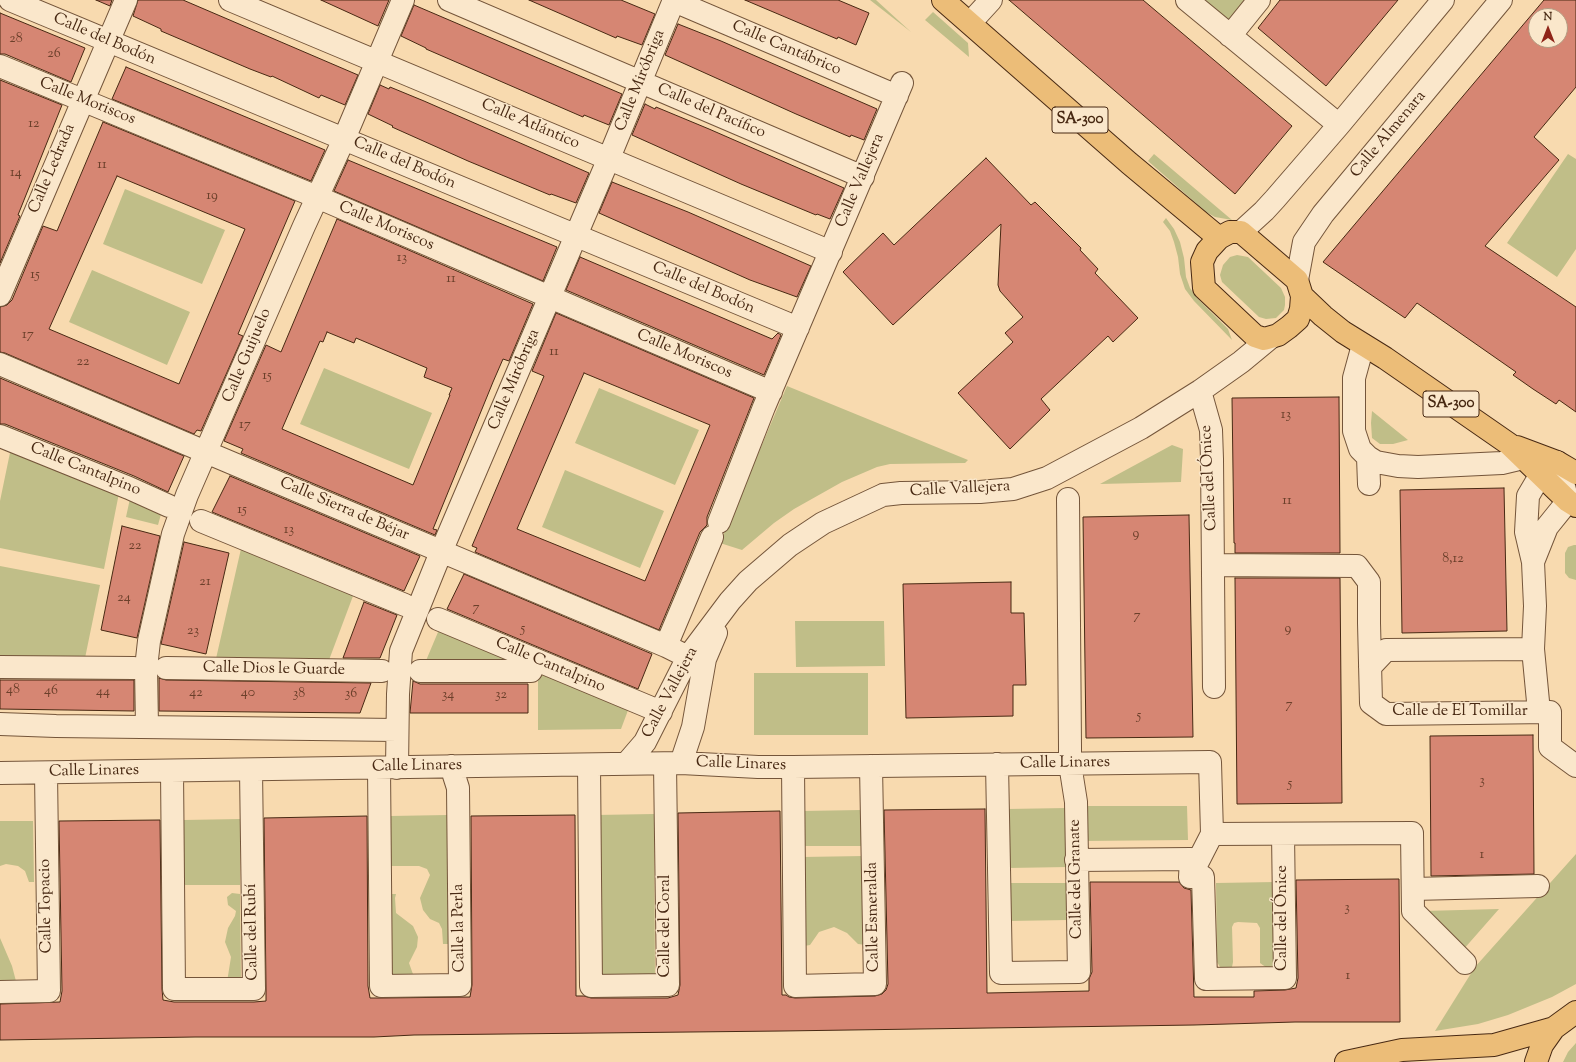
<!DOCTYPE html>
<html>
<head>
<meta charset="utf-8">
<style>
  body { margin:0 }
  #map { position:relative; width:1576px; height:1062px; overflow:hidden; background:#f8daaf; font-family:"Sorts Mill Goudy",serif }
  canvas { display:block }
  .north { position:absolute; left:1528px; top:8px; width:40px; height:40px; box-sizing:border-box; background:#fae7cb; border:1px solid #b39b81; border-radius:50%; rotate:0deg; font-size:11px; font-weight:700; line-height:16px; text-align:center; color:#482913 }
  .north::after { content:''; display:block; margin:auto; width:14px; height:18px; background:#8f2418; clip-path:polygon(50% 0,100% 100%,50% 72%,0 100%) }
</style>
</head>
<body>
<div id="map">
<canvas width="1576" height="1062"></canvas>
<div class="north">N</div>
</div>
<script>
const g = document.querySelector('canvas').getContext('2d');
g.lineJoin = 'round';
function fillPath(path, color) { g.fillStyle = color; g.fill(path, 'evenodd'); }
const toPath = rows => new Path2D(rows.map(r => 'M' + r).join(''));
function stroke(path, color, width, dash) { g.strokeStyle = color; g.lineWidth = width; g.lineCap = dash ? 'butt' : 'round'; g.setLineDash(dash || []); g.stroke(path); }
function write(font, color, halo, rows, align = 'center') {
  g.font = font + ' "Sorts Mill Goudy",serif'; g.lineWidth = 3; g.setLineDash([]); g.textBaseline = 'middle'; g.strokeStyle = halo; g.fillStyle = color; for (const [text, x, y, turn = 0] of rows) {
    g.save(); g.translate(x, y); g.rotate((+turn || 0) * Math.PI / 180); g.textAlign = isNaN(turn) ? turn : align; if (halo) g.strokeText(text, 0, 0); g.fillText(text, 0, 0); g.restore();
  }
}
fillPath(toPath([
  [870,0,876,0,911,32],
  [1199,0,1245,0,1227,22],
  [933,12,968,43,969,57,925,20],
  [1154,154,1232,220,1215,217,1206,212,1148,161],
  [1568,154,1576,159,1576,249,1557,277,1507,243],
  [125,189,225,230,202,284,103,244],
  [1166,218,1174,229,1180,242,1184,258,1186,277,1190,288,1197,298,1228,329,1232,340,1194,301,1185,289,1180,274,1178,257,1174,242,1170,231,1163,222],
  [1237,255,1248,257,1281,288,1285,297,1285,305,1284,310,1276,318,1266,319,1259,317,1222,282,1220,275,1223,265,1230,257],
  [92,270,190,312,167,365,69,322],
  [324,368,432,413,409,469,300,424],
  [787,386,968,460,965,463,890,464,877,467,842,482,794,509,774,523,742,550,720,543],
  [599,388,699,430,675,485,575,443],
  [1372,411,1408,440,1393,444,1380,444,1372,438,1371,423],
  [12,443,120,488,104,569,0,548,0,501],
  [1172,445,1183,449,1181,482,1100,484],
  [565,470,664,511,640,568,542,527],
  [131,494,163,507,158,525,126,517],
  [243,540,356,588,329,660,215,663],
  [1574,545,1576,545,1576,580,1569,578,1565,573,1565,553,1568,547],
  [0,566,100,585,84,663,0,663],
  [795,621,884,621,885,666,796,667],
  [441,625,528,663,425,663],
  [538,665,630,705,621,729,538,730],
  [754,673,868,673,868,735,754,735],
  [1083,806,1187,806,1188,840,1083,841],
  [1067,808,1068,867,1008,868,1007,809],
  [861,810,861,846,802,846,802,811],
  [654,814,655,978,598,978,596,815],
  [447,815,448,944,443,944,442,929,439,923,430,919,423,910,420,898,430,875,427,869,419,866,391,866,391,816],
  [240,819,240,885,184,885,184,820],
  [0,821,33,821,34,882,29,882,25,871,18,866,6,864,0,866],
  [1576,854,1576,984,1552,997,1508,1015,1478,1024,1435,1031,1475,967],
  [864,856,866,945,858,944,847,933,834,927,819,932,810,945,804,946,802,857],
  [1275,882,1275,965,1267,968,1260,963,1260,928,1257,923,1238,922,1234,923,1232,927,1233,962,1232,967,1224,969,1220,967,1217,962,1216,883],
  [1007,883,1067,883,1068,920,1008,921],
  [232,893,240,894,241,982,227,982,231,957,225,942,228,928,235,916,236,911,228,905,227,897],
  [391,894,396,894,395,898,396,913,413,926,418,937,417,947,409,963,414,977,391,979],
  [1499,909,1463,950,1423,911],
  [0,938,12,966,17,985,0,985],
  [1576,1043,1576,1062,1563,1062,1568,1052]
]), '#c0be88');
const building = toPath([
  [96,0,112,0,110,6,96,0],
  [138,0,183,0,358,75,345,105,321,95,319,98,272,76,271,77,250,69,161,31,161,29,133,16,138,0],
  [321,0,389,0,378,26,321,0],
  [529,0,621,0,655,14,642,45,617,36,616,38,529,0],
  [745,0,838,0,869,13,856,45,838,37,837,39,745,0],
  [1009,0,1143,0,1292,126,1235,194,1009,0],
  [1280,0,1398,0,1326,86,1258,28,1280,0],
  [1544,0,1576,0,1576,87,1534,137,1559,160,1485,246,1576,307,1576,412,1559,400,1556,404,1533,389,1513,375,1516,372,1417,303,1405,318,1323,262,1544,0],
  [1536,16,1560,16,1560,40,1536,40,1536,16],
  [414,5,622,94,609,125,584,115,583,117,426,49,426,48,401,36,414,5],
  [0,13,85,48,71,82,5,54,0,54,0,13],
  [678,24,721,41,877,109,864,140,851,135,850,137,796,114,665,55,678,24],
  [126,67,325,150,311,181,112,99,126,67],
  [0,80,62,105,18,215,20,216,0,263,0,80],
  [380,85,389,89,390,87,424,101,589,173,576,203,551,194,550,195,468,161,392,127,393,126,368,114,380,85],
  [645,104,655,109,656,107,709,129,844,188,830,219,817,214,816,215,741,184,632,135,645,104],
  [103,122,295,201,238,334,243,336,201,431,197,430,194,434,5,353,0,352,0,307,7,305,12,300,43,226,57,231,103,122],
  [117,176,245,229,179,384,49,329,117,176],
  [986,158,1031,205,1035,202,1081,248,1080,250,1098,269,1095,273,1138,318,1113,342,1108,336,1041,399,1050,410,1010,449,958,393,1013,342,1005,333,1023,317,1000,291,998,285,1001,224,893,325,843,272,883,233,894,245,986,158],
  [348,160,557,247,543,281,334,191,348,160],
  [612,182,688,212,811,266,797,297,750,280,599,213,612,182],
  [337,219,533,304,509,361,503,359,493,382,433,529,437,530,435,535,241,453,243,449,224,441,266,345,281,352,337,219],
  [327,332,354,343,356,338,427,368,424,377,452,388,449,395,450,395,413,485,282,429,320,341,323,342,327,332],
  [580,257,772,339,778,333,781,335,764,375,566,290,580,257],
  [556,313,754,398,707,517,707,525,700,532,659,630,475,552,477,548,472,546,544,376,532,371,556,313],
  [584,373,710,425,645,581,517,529,584,373],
  [0,378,184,456,168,492,134,476,5,424,0,424,0,378],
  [1339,397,1340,553,1235,553,1235,543,1234,543,1232,398,1339,397],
  [230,476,420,556,404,591,212,512,230,476],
  [1504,488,1507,631,1402,633,1400,490,1504,488],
  [1189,515,1193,737,1086,738,1083,517,1189,515],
  [122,526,160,536,137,638,101,630,122,526],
  [184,542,229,553,206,654,161,644,184,542],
  [464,574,652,654,638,689,447,609,464,574],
  [1235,578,1340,578,1342,803,1237,804,1235,578],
  [1011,582,1011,613,1024,613,1026,685,1013,685,1013,716,906,718,903,584,1011,582],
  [364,602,397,615,388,638,380,658,343,658,364,602],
  [159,678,166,680,371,683,360,713,159,711,159,678],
  [0,680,134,680,134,711,0,709,0,680],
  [413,681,420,684,528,684,528,713,410,713,413,681],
  [1533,735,1534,874,1431,876,1430,736,1533,735],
  [985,809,987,993,1089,991,1089,979,1092,972,1090,882,1179,882,1184,888,1191,890,1194,997,1254,997,1254,991,1285,990,1296,988,1298,978,1296,880,1399,879,1400,1022,1295,1022,1194,1025,782,1031,414,1035,374,1037,195,1037,0,1040,0,1004,60,1002,62,991,59,821,160,820,162,989,163,1000,174,1002,254,1002,266,1001,266,989,264,818,367,816,368,986,370,998,381,998,470,997,472,985,471,816,575,815,576,996,584,996,591,998,668,998,678,995,680,985,678,813,780,811,782,995,786,995,789,997,795,998,875,996,882,994,886,990,888,984,884,810,985,809]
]);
fillPath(building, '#d68673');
stroke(building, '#482913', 1);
const minor = toPath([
  [10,0,798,328],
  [230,0,831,252],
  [449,0,863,177],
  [1187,0,1339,125],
  [674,1,897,96],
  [970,23,991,0],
  [1230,36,1259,0],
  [0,66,317,197,771,392],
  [1241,232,1264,211,1275,199,1339,125,1443,0],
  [1297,280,1304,242,1323,214,1501,0],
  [0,295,126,0],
  [1363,345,1354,378,1354,431,1360,449,1368,457,1376,462,1398,466,1418,467,1502,463,1523,458],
  [0,364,182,442,666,646,688,657],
  [1200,391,1211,430,1212,459,1214,687],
  [0,436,129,488,169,506],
  [1368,457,1369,484],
  [201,521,405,605],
  [719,522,764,407,902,83],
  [1533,562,1547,527,1568,501,1557,462,1541,474,1528,496,1526,532,1533,562,1535,606,1533,649,1539,712],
  [1213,565,1357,566,1369,582,1369,623,1371,703,1386,714,1550,712,1550,747,1576,766],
  [438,619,661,712],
  [666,646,712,537],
  [0,667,134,668],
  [1370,667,1386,650,1533,649],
  [166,668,382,671],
  [420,671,531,671],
  [0,724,56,726,397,730],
  [147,726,146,668,149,641,173,534,187,495,304,226,344,139,403,0],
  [681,763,693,727,705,659,716,633],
  [626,764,645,742,688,657,730,601,748,581,790,545,823,523,883,495,901,493,980,492,1013,489,1047,478,1141,428,1200,391,1241,362,1270,338],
  [997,764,1001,973,1079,972,1076,802,1070,764,1070,747,1068,499],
  [589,765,591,986,668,985,665,764],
  [793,767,795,986,875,984,871,766],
  [379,768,381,986,460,985,458,788,451,766],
  [397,768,398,694,401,651,441,552,609,158,674,0],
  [172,771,174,989,254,989,251,770],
  [0,773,681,763,758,767,793,767,1210,762,1212,834,1190,877,1203,877,1206,979,1285,978,1283,834],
  [1212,834,1412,833,1413,911,1465,963],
  [1076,860,1191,859,1190,877],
  [1413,889,1538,886],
  [0,992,49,991,46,773]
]);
const major = toPath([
  [1346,1062,1402,1050,1494,1045,1554,1028],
  [1536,1062,1542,1045,1554,1028,1576,1012]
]);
const highway = toPath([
  [943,0,1129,163,1219,238],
  [1230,232,1241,232,1297,280,1302,296,1301,309,1298,319,1289,327,1278,335,1264,339,1255,336,1204,288,1202,262,1207,251,1219,238,1230,232],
  [1302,296,1323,316,1343,332,1385,358,1509,444,1568,501,1576,506],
  [1517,447,1557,462,1576,473]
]);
stroke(minor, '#74553a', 24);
stroke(major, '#482913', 24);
stroke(highway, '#482913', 24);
stroke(minor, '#fae7cb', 22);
stroke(major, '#ecbd78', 22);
stroke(highway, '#ecbd78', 22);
write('14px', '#6c402b', null, [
  ["28",16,40],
  ["26",54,55],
  ["12",34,125],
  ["11",102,166],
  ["14",16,174],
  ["19",212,197],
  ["13",402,259],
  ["15",35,276],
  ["11",451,280],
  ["17",28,336],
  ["11",554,353],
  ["22",83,363],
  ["15",267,377],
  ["13",1286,416],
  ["17",245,426],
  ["11",1287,502],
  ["15",242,511],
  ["13",289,531],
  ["9",1136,535],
  ["22",135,547],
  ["8,12",1453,560],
  ["21",205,583],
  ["24",124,599],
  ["7",476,609],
  ["7",1137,617],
  ["5",523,630],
  ["9",1288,630],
  ["23",193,632],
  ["48",13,691],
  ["46",51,692],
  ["44",103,693],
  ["42",196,694],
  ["40",248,694],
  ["38",299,695],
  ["36",351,695],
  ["34",448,696],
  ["32",501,696],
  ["7",1289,706],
  ["5",1139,717],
  ["3",1482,782],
  ["5",1290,785],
  ["1",1482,856],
  ["3",1347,909],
  ["1",1348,977]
]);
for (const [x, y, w] of [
  [1080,120,56],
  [1451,404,56]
]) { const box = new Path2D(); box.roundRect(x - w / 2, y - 13, w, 26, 3); g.fillStyle = '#fae7cb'; g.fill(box); stroke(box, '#482913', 1); }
write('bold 15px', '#482913', null, [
  ["SA-300",1080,120],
  ["SA-300",1451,404]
]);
write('16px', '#482913', '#fae7cb', [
  ["Calle del Bodón",104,40,23],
  ["Calle Cantábrico",786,49,23],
  ["Calle Miróbriga",641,81,-68],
  ["Calle Moriscos",87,102,22],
  ["Calle del Pacífico",711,112,23],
  ["Calle Atlántico",530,125,23],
  ["Calle Almenara",1389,135,-50],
  ["Calle del Bodón",404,164,23],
  ["Calle Ledrada",53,169,-67],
  ["Calle Vallejera",861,181,-67],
  ["Calle Moriscos",386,227,23],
  ["Calle del Bodón",703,289,23],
  ["Calle Moriscos",684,355,23],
  ["Calle Guijuelo",248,356,-67],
  ["Calle Miróbriga",515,380,-67],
  ["Calle Cantalpino",85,470,22],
  ["Calle del Ónice",1210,478,-93],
  ["Calle Vallejera",960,490,-3],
  ["Calle Sierra de Béjar",344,510,23],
  ["Calle Cantalpino",550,666,23],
  ["Calle Dios le Guarde",274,670,1],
  ["Calle Vallejera",671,693,-62],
  ["Calle de El Tomillar",1460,712],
  ["Calle Linares",1065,764,-1],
  ["Calle Linares",741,765,2],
  ["Calle Linares",417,767,-1],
  ["Calle Linares",94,772,-1],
  ["Calle del Granate",1077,879,-91],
  ["Calle Topacio",47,906,-91],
  ["Calle Esmeralda",874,917,-91],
  ["Calle del Ónice",1283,918,-90],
  ["Calle del Coral",666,926,-90],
  ["Calle la Perla",460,928,-91],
  ["Calle del Rubí",253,932,-91]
]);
</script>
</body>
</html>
